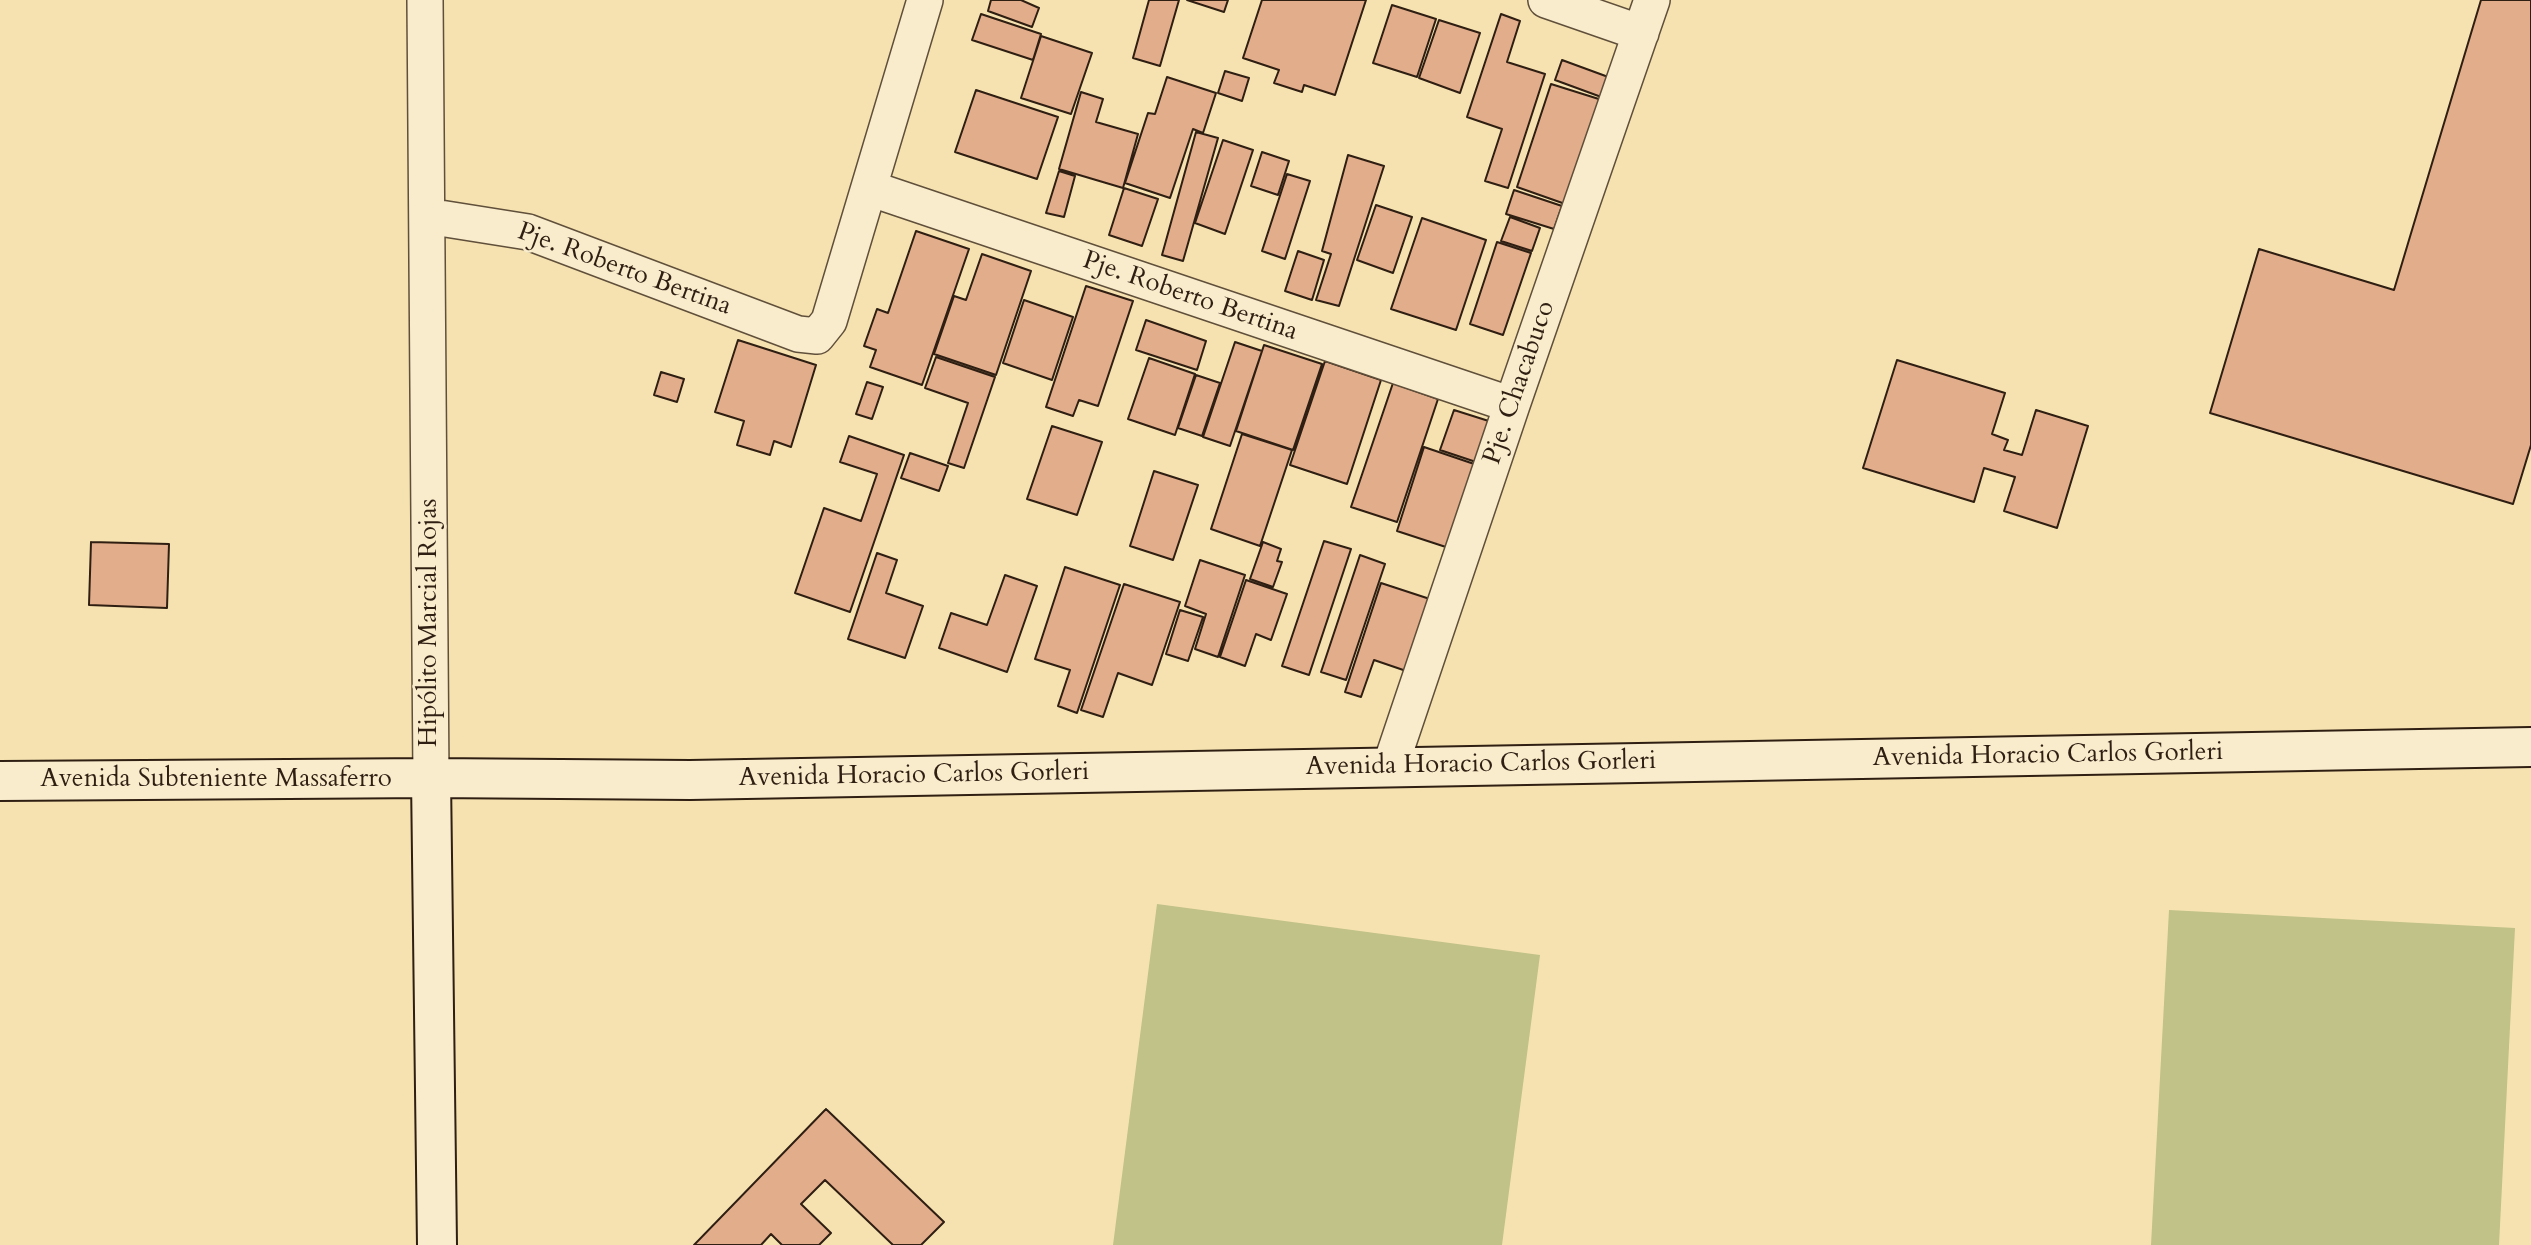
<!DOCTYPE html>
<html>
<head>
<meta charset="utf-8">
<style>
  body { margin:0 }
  canvas { display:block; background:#f5e2b0 }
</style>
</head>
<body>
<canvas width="2531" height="1245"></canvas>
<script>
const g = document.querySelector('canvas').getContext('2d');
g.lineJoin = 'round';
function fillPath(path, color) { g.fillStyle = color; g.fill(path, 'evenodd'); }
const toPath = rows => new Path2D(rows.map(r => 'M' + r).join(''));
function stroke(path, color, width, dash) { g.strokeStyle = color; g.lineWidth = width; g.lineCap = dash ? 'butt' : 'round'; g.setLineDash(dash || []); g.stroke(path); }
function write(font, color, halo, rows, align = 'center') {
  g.font = font + ' Cardo,serif'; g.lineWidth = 5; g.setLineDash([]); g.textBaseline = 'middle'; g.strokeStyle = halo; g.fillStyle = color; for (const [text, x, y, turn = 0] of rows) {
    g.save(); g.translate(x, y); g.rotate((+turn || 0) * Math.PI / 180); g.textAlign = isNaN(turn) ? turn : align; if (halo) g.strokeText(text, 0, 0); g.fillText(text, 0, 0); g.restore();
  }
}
fillPath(toPath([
  [1157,904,1540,955,1502,1245,1113,1245],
  [2169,910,2515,928,2499,1245,2151,1245]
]), '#c1c287');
const building = toPath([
  [991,0,1021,0,1039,8,1032,27,988,11,991,0],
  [1149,0,1179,0,1160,66,1133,58,1149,0],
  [1187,0,1228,0,1224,12,1187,0],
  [1262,0,1366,0,1335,95,1304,85,1302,92,1274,83,1279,70,1243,58,1262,0],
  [2481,0,2531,0,2531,445,2513,504,2210,413,2259,249,2394,290,2481,0],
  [1392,5,1436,19,1417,77,1373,63,1392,5],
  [981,14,1041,34,1033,60,972,40,981,14],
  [1501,14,1520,21,1507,62,1545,74,1508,188,1485,181,1502,129,1467,117,1501,14],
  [1439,20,1480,33,1460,93,1419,78,1439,20],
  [1041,36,1092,53,1071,114,1021,98,1041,36],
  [1562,60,1611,78,1604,98,1555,80,1562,60],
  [1225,71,1249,78,1242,101,1218,93,1225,71],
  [1167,77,1216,93,1203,133,1193,129,1170,198,1125,183,1148,113,1155,114,1167,77],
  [1551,84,1602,100,1568,205,1517,187,1551,84],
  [976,90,1058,117,1037,179,955,152,976,90],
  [1081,92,1103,99,1096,122,1138,134,1123,188,1059,169,1081,92],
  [1196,132,1218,138,1183,261,1162,255,1196,132],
  [1223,140,1253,150,1225,234,1195,223,1223,140],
  [1262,152,1289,161,1278,195,1251,186,1262,152],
  [1348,155,1384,166,1339,306,1316,300,1331,254,1322,251,1348,155],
  [1059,171,1075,176,1064,217,1046,213,1059,171],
  [1287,174,1310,181,1285,259,1262,251,1287,174],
  [1124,188,1158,199,1142,246,1109,235,1124,188],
  [1514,190,1562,206,1554,229,1506,214,1514,190],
  [1376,205,1412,217,1393,273,1357,260,1376,205],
  [1510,217,1540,228,1532,251,1501,241,1510,217],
  [1422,218,1486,240,1456,330,1391,309,1422,218],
  [916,231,969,249,922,385,870,367,876,350,864,346,877,309,888,313,916,231],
  [1497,242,1531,253,1503,335,1470,324,1497,242],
  [1298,251,1324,260,1312,300,1285,291,1298,251],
  [982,254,1031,271,996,375,934,354,954,296,966,300,982,254],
  [1086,286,1133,301,1098,406,1079,400,1073,416,1046,407,1086,286],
  [1024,300,1073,317,1052,380,1003,363,1024,300],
  [1146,320,1206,341,1197,370,1136,350,1146,320],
  [738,340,816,365,791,447,774,441,770,455,737,445,744,421,715,412,738,340],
  [1235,342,1262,351,1230,446,1203,437,1235,342],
  [1264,345,1322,364,1293,450,1236,431,1264,345],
  [936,357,995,377,964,468,948,463,968,403,925,388,936,357],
  [1149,358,1195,374,1175,435,1128,419,1149,358],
  [1897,360,2005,393,1992,434,2008,440,2004,450,2022,455,2036,410,2088,426,2057,528,2004,511,2015,477,1984,468,1974,502,1863,468,1897,360],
  [1325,361,1381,380,1347,484,1290,465,1325,361],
  [661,372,684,379,677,402,654,395,661,372],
  [1196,375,1220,383,1202,436,1178,428,1196,375],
  [867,382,883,387,872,419,856,414,867,382],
  [1393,383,1438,399,1397,522,1351,507,1393,383],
  [1454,410,1495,423,1482,464,1440,450,1454,410],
  [1052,426,1102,442,1077,515,1027,499,1052,426],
  [1242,434,1292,450,1260,546,1211,529,1242,434],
  [849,436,904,455,850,612,795,593,824,508,861,521,877,474,840,462,849,436],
  [1424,447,1483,467,1455,550,1397,531,1424,447],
  [910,453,948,466,939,491,901,478,910,453],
  [1154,471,1198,485,1173,560,1130,546,1154,471],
  [1324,541,1351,549,1309,675,1282,666,1324,541],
  [91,542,169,544,167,608,89,605,91,542],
  [1263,542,1281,549,1277,561,1282,562,1273,587,1250,579,1263,542],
  [877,553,897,560,886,593,923,606,905,658,848,639,877,553],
  [1360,555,1385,564,1346,680,1321,672,1360,555],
  [1200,560,1245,575,1218,657,1195,649,1206,614,1185,606,1200,560],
  [1065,567,1120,585,1077,713,1058,706,1070,670,1035,659,1065,567],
  [1005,575,1037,586,1007,672,939,648,951,613,987,625,1005,575],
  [1246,580,1287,594,1271,640,1256,634,1245,666,1220,657,1246,580],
  [1381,583,1439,602,1415,674,1374,660,1361,697,1345,692,1381,583],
  [1124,584,1180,602,1152,685,1118,673,1103,717,1081,710,1124,584],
  [1180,610,1203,617,1188,661,1166,654,1180,610],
  [826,1109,944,1222,921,1245,893,1245,825,1180,801,1204,831,1233,819,1245,782,1245,771,1234,761,1245,694,1245,826,1109]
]);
fillPath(building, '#e2ad8b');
stroke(building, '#2f1e12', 2);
const minor = toPath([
  [425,0,431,778],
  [1546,0,1641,33],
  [869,188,1512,405],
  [427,216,528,232,798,334,817,336,829,321,925,0],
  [1390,767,1512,405,1652,0]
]);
const secondary = toPath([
  [431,778,437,1245],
  [0,781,431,778,690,780,2531,747]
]);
stroke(minor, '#604f3a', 38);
stroke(secondary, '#2f1e12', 42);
stroke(minor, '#f8eccc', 35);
stroke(secondary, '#f8eccc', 38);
write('26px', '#2f1e12', '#f8eccc', [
  ["Pje. Roberto Bertina",624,270,20],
  ["Pje. Roberto Bertina",1190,297,19],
  ["Pje. Chacabuco",1520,383,-71],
  ["Hipólito Marcial Rojas",430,623,-90],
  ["Avenida Horacio Carlos Gorleri",2048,756,-1],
  ["Avenida Horacio Carlos Gorleri",1481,765,-1],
  ["Avenida Horacio Carlos Gorleri",914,776,-1],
  ["Avenida Subteniente Massaferro",216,780]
]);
</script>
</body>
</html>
